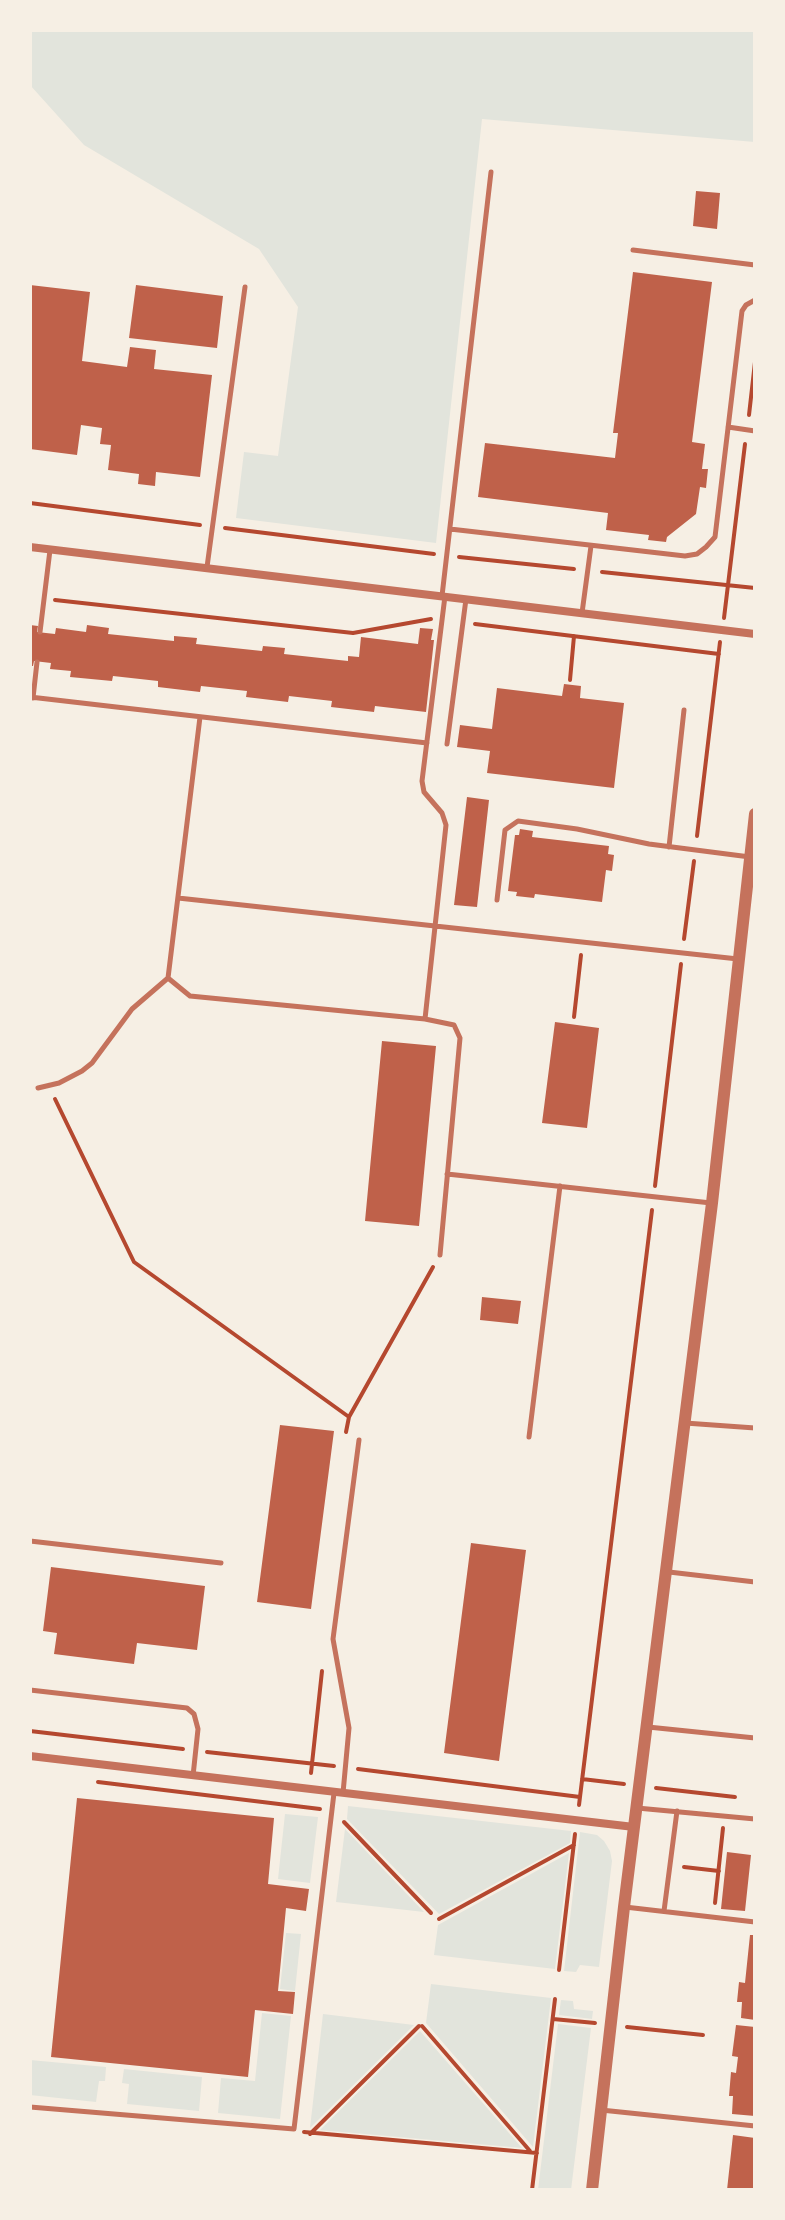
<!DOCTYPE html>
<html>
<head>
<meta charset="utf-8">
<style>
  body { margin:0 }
  #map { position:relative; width:785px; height:2220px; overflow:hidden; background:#f6efe4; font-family:"Source Sans 3",sans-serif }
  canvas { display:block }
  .frame { position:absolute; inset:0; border:32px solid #f6efe4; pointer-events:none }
</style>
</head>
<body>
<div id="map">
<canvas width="785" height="2220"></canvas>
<div class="frame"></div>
</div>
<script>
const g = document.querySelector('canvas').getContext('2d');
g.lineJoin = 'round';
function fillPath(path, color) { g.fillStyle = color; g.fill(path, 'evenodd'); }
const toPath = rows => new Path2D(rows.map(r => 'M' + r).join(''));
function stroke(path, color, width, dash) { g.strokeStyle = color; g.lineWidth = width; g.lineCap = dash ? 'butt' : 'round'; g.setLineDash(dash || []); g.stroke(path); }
fillPath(toPath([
  [30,30,755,30,755,142,482,119,436,543,236,518,244,452,278,456,298,307,259,249,84,145,30,85],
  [348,1806,571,1831,570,1843,439,1914,347,1819],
  [285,1814,318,1817,310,1883,278,1879],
  [345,1829,424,1912,336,1902],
  [580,1832,597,1835,604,1841,610,1851,612,1861,599,1967,580,1965,576,1972,564,1971],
  [569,1853,555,1969,434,1955,438,1925],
  [286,1933,301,1934,295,1991,280,1989],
  [431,1984,551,1998,533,2147,426,2023],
  [561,2000,573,2001,574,2009,593,2011,592,2019,559,2015],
  [262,2013,291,2016,280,2119,218,2113,221,2078,255,2081],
  [323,2014,414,2025,310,2128],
  [558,2024,591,2028,571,2190,538,2190],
  [420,2031,522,2148,320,2130],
  [30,2060,106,2067,105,2081,99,2081,96,2102,30,2095],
  [124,2069,202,2077,199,2111,127,2104,129,2084,122,2083]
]), '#e2e4dc');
fillPath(toPath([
  [696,191,720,193,717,229,693,226],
  [633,272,712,282,692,442,705,444,702,469,708,469,706,488,700,487,696,514,667,537,666,542,648,540,649,535,606,530,608,513,478,497,485,443,615,458,618,433,613,433],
  [30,285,90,292,82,361,127,367,130,347,156,350,154,369,212,375,200,477,156,472,155,486,138,484,139,474,108,470,111,445,100,444,102,428,81,425,77,455,30,449],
  [136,285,223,296,217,348,129,338],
  [30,625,38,626,37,632,55,634,56,628,86,632,87,625,109,628,108,634,174,641,174,636,197,638,196,644,262,651,263,646,285,648,284,654,348,661,348,656,359,657,361,637,418,644,420,628,433,629,431,640,434,640,426,712,375,706,374,712,331,707,332,701,289,696,288,702,246,697,247,691,201,686,200,692,158,687,158,681,113,676,112,681,70,677,71,671,50,669,51,663,34,661,33,666,30,666],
  [564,684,581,686,580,698,624,703,614,788,487,773,490,751,457,747,460,725,492,729,497,688,562,696],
  [467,797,489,800,477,907,454,905],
  [520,829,533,831,532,837,609,846,608,854,614,855,612,871,606,870,602,902,535,894,534,898,516,896,517,892,508,891,515,835,519,835],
  [555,1022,599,1028,587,1128,542,1123],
  [382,1041,436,1046,419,1226,365,1221],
  [482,1297,521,1301,518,1324,480,1320],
  [280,1425,334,1431,311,1609,257,1602],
  [471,1543,526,1550,499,1761,444,1753],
  [51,1567,205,1586,197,1650,137,1643,134,1664,54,1654,57,1633,43,1631],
  [77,1798,274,1818,268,1884,309,1889,306,1911,286,1908,278,1991,295,1992,293,2014,255,2010,248,2077,51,2057],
  [727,1852,751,1855,745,1911,721,1909],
  [750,1935,755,1935,755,2020,741,2018,742,2002,737,2002,739,1982,745,1983],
  [736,2025,755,2027,755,2116,732,2114,733,2096,729,2096,731,2072,736,2073,738,2057,732,2056],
  [733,2135,755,2138,755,2190,727,2190]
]), '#bf614a');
stroke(toPath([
  [749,415,755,362],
  [30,503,200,525],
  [225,528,434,554],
  [459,557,574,569],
  [602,572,755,588],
  [55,600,353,633,431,619],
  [724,618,745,444],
  [475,624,719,654],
  [570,680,574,636],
  [697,836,720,642],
  [684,939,694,861],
  [574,1017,581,955],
  [55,1099,134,1262,349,1417],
  [655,1186,681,964],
  [346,1432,349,1417,433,1267],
  [30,1731,183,1749],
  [207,1752,334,1766],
  [358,1769,580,1797],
  [311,1773,322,1671],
  [582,1779,624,1784],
  [98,1782,320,1809],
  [656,1788,735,1797],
  [579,1805,652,1210],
  [344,1822,431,1913],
  [684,1867,719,1871],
  [715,1903,723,1828],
  [439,1919,574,1845],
  [559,1970,575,1834],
  [553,2019,595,2023],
  [422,2026,530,2151],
  [627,2027,703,2035],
  [304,2132,537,2153],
  [310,2134,419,2026],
  [532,2190,555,1999]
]), '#b5482f', 4);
stroke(toPath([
  [633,250,755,265],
  [728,427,755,431],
  [450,529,685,556,697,554,706,547,715,537,742,311,746,305,755,300],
  [207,567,245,287],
  [442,596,491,172],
  [582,613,591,546],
  [40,632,50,550],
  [30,697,427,743],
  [33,698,37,662],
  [447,744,466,599],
  [669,847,684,710],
  [178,898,738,959],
  [497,900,505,830,518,821,577,829,649,844,750,857],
  [168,978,190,996,425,1019,454,1025,460,1038,440,1255],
  [425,1019,446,825,442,813,424,792,422,781,445,596],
  [38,1088,59,1083,82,1071,92,1063,132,1009,168,978,200,717],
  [447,1174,711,1203],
  [685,1423,755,1428],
  [529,1437,560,1186],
  [30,1541,221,1563],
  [669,1572,755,1582],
  [30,1690,187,1708,194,1714,198,1729,193,1776],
  [648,1727,755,1738],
  [343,1793,349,1728,333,1639,359,1440],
  [637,1808,755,1819],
  [625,1907,755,1922],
  [664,1911,677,1811],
  [30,2107,294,2129,334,1793],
  [601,2110,755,2126]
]), '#c5725c', 5);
stroke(toPath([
  [30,547,755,634],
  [30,1756,634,1827]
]), '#c5725c', 8);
stroke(toPath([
  [592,2190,624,1907,712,1203,755,814]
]), '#c5725c', 12);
</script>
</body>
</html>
